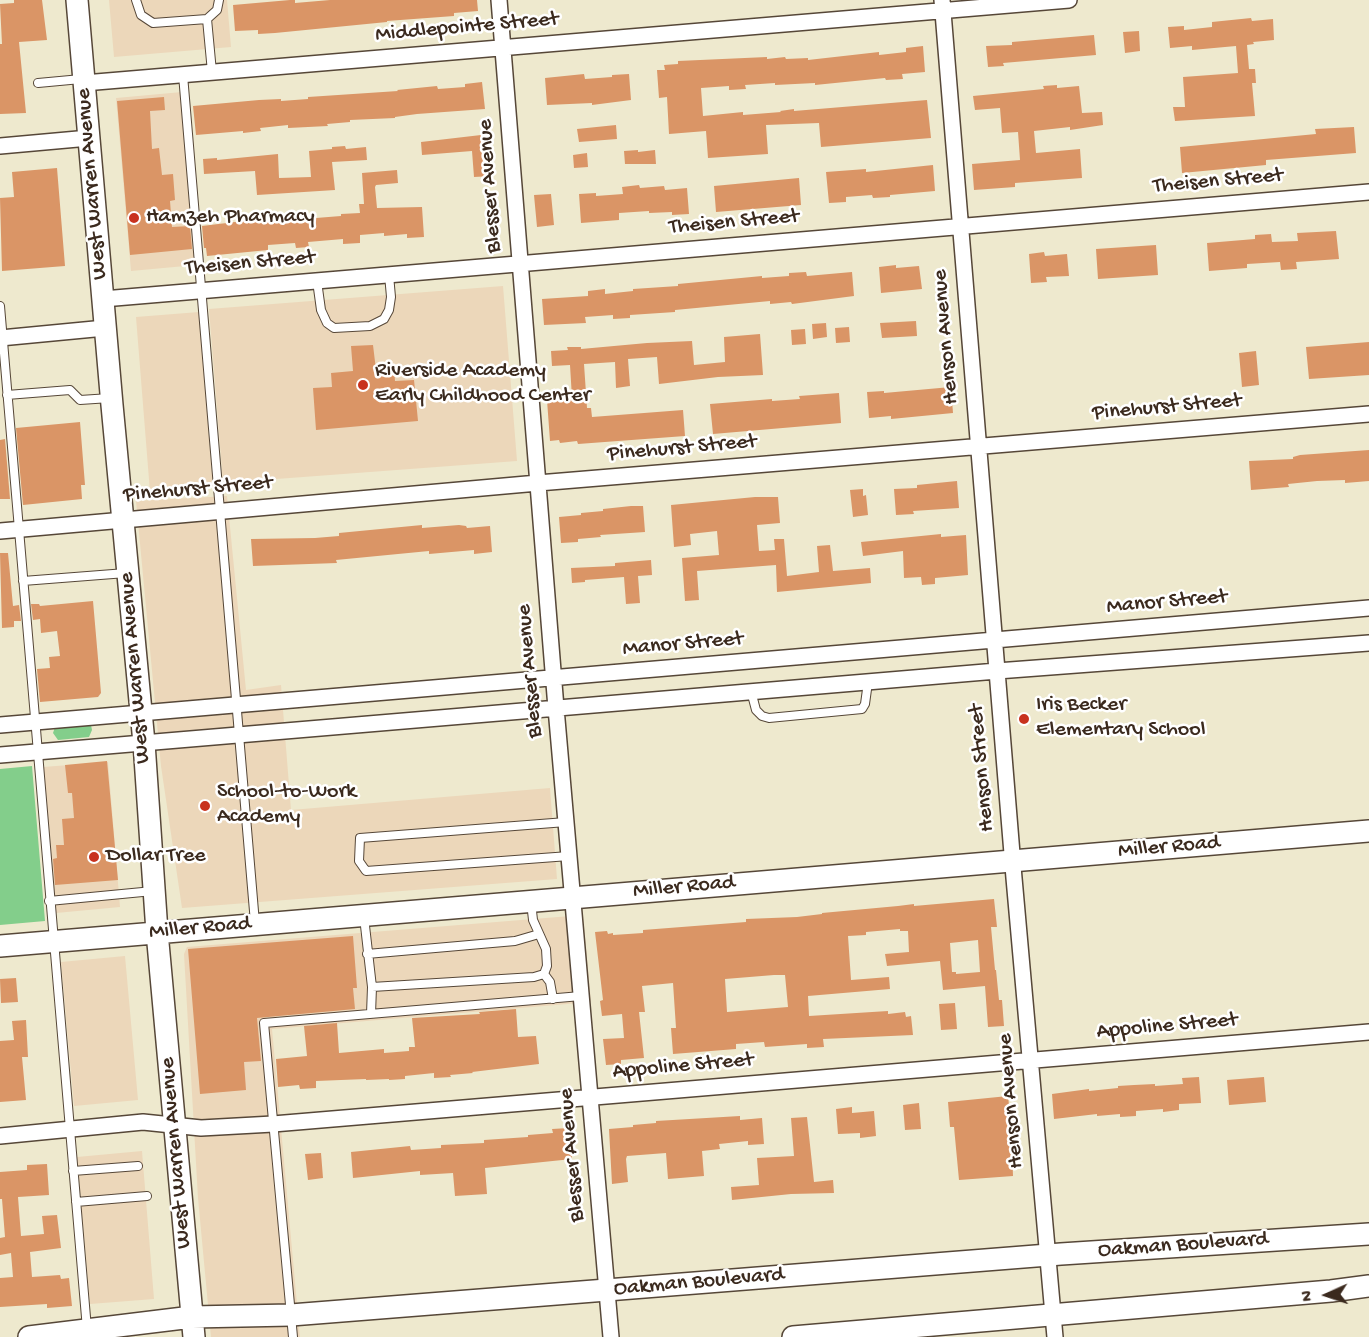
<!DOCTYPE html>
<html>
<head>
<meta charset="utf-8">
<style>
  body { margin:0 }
  #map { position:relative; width:1369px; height:1337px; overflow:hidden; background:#eee9ce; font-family:"Gochi Hand",sans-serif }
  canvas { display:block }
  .north { position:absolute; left:1297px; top:1265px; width:60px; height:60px; -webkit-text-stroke:4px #fff; paint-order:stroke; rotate:267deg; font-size:16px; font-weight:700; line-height:24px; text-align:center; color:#3b2a1e }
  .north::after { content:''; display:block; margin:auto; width:21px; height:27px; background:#3b2a1e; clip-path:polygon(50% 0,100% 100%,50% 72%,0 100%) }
</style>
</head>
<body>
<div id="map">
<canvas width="1369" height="1337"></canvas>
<div class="north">N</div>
</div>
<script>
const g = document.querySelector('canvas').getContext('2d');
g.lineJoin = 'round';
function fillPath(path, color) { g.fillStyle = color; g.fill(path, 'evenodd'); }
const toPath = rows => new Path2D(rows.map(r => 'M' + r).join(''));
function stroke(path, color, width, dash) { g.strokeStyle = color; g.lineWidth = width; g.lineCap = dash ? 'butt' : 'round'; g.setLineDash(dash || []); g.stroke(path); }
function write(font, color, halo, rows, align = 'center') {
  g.font = font + ' "Gochi Hand",sans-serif'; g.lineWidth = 5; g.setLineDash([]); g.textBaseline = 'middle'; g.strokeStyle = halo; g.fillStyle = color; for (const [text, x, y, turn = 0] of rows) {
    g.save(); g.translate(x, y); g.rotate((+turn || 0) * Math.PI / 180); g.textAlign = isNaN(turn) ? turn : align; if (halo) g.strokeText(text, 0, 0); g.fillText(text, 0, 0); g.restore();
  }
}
fillPath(toPath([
  [109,0,227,0,231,47,114,57],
  [182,92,196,265,131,271,116,98],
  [503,286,517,461,223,483,209,309],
  [199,312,213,487,150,492,136,317],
  [227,496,246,690,281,685,291,810,550,788,557,879,182,908,161,766,136,501],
  [108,762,120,907,56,913,43,767],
  [583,915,591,1002,272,1029,300,1337,211,1337,198,1198,184,954,187,947],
  [125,956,138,1100,74,1106,61,962],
  [142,1151,154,1299,90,1304,77,1157]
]), '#ecd7ba');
fillPath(toPath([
  [87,723,91,725,92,730,89,737,58,740,53,733,55,727],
  [32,766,45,921,0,925,0,769]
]), '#83ce8b');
fillPath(toPath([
  [14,0,42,0,47,40,19,42,26,113,0,114,0,44,2,44,0,4,14,3],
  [290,0,295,0,295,3,330,0,477,0,478,11,454,13,454,16,387,21,387,22,275,33,258,34,258,30,235,31,233,5],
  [1251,18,1252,21,1273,19,1274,40,1253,42,1254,44,1247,45,1249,69,1255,69,1256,83,1252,83,1255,116,1175,121,1173,107,1185,107,1183,77,1238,73,1236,46,1192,50,1192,46,1170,48,1168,27,1184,26,1184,30,1212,27,1212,22],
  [1139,31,1140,51,1125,53,1123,32],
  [1094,35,1096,55,1003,63,1004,66,988,67,986,46,1012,45,1012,42],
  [923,46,925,72,902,74,903,79,886,80,885,78,815,85,815,83,775,85,775,83,745,85,746,89,729,90,729,86,701,88,703,116,743,112,743,115,781,112,780,111,794,109,794,111,927,100,931,138,821,147,819,123,766,125,768,154,708,158,706,131,669,134,667,97,659,98,657,70,665,70,664,65,678,64,678,61,767,57,767,59,785,57,786,59,808,58,808,60,879,52,879,55,906,52,906,48],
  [584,74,585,79,612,77,612,75,629,74,631,100,592,105,592,103,547,105,545,78],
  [482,82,485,109,417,114,395,117,395,118,350,120,350,122,327,124,328,126,288,128,288,125,260,128,261,131,243,133,243,131,196,135,193,106,259,100,281,99,281,101,308,99,308,97,398,91,397,90,437,86,438,89,465,87,465,84],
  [1057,85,1057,88,1079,86,1082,113,1102,112,1103,125,1070,130,1070,127,1034,131,1036,153,1080,149,1082,178,1015,183,1015,187,974,190,972,164,1020,160,1018,132,1002,133,1000,108,975,110,973,96,1044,89,1043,86],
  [164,97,165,110,150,111,152,149,159,148,162,175,173,174,175,200,170,201,172,227,190,226,192,249,130,255,117,101],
  [616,125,617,139,579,142,577,129],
  [1354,127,1356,153,1266,160,1266,165,1182,173,1180,147,1316,134,1315,129],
  [481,135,483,163,490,162,492,176,474,177,472,151,422,155,421,142],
  [345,146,346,149,366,147,367,160,332,162,335,190,257,195,255,171,204,174,203,159,217,158,217,160,278,154,279,178,311,177,309,151,332,149,332,147],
  [638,150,638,152,655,150,656,164,625,164,624,151],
  [587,153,588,167,574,168,573,155],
  [933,165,935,191,890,195,890,197,873,198,872,195,846,197,846,202,829,203,826,172,866,169,866,172],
  [57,168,65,266,2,271,0,198,14,197,12,172],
  [397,170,398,183,376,185,375,187,377,208,422,207,424,237,407,238,407,234,384,236,384,233,360,235,360,243,343,244,343,239,308,242,309,247,296,248,295,243,268,245,268,250,207,256,206,248,204,248,202,226,243,221,266,220,266,222,341,216,341,214,360,213,359,204,364,204,362,173],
  [799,178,801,205,716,212,714,186],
  [639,185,640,188,664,186,665,190,687,188,689,214,672,215,672,212,649,213,649,211,619,213,619,220,581,223,579,194,596,193,596,196,623,194,622,187],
  [551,194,554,225,537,227,534,195],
  [1336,231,1339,259,1296,262,1297,269,1281,270,1280,262,1247,264,1247,268,1209,271,1207,243,1255,239,1255,235,1271,234,1272,242,1298,241,1297,233],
  [1156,245,1158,275,1098,279,1096,249],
  [1044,252,1045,256,1067,254,1069,276,1046,277,1047,282,1031,283,1029,254],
  [896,265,896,268,919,266,922,289,881,293,879,267],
  [806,272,807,276,852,272,854,296,792,304,791,302,770,304,770,301,675,310,675,312,630,315,630,318,613,319,613,315,585,317,586,323,544,325,542,299,588,296,588,291,605,289,605,294,633,291,633,289,678,286,678,284,762,276,762,278,789,276,789,273],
  [916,321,917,336,882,338,880,323],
  [826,323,827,337,813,339,812,324],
  [849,327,850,342,836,343,835,328],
  [805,329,806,344,792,345,791,330],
  [760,334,763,375,718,377,659,384,657,357,628,359,630,386,616,388,615,362,584,364,587,408,591,408,592,417,683,410,685,436,578,444,577,441,560,443,559,440,550,441,547,400,572,398,570,365,552,366,551,351,568,350,567,347,581,347,581,349,647,343,692,341,694,365,725,362,724,337],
  [1369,342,1369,375,1309,379,1306,347],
  [373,345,376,370,394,368,395,381,414,380,418,421,316,430,313,388,332,387,331,373,353,371,351,346],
  [1256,351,1259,385,1242,387,1239,353],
  [951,387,953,413,891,419,891,416,869,418,867,392,884,391,884,393],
  [839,393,841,423,713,434,710,404,772,399,772,401,800,399,799,396],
  [80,422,85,485,81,485,82,499,23,505,16,428],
  [5,439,10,499,0,499,0,440],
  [1369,450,1369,481,1345,483,1345,480,1317,481,1288,484,1289,487,1251,490,1249,461,1293,459,1293,457,1300,455],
  [957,481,959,508,913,511,914,514,896,515,894,489,917,488,917,485],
  [863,489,863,496,866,495,868,515,853,517,850,490],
  [755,497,778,497,780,523,757,525,759,551,775,550,774,539,784,539,787,576,819,572,817,546,830,545,833,571,870,568,871,583,777,592,776,565,697,571,699,600,685,601,682,558,719,555,717,531,690,534,691,545,674,547,671,505],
  [631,506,643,506,645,532,600,535,601,537,578,539,578,542,561,543,559,517,581,515,581,513,603,511,603,509],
  [422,525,422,528,459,525,466,526,467,528,490,526,492,552,474,554,474,550,429,554,429,551,336,560,337,563,253,566,251,539,315,538,339,536,339,533],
  [941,534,941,537,966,535,968,575,935,578,935,584,922,585,921,577,904,578,903,551,863,556,861,542],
  [0,553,8,553,13,606,19,605,21,621,14,621,14,627,2,628],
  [651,560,652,575,638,576,640,603,626,604,624,577,585,580,585,582,572,583,571,568,615,566,615,563],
  [93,601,101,693,98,697,40,702,37,669,50,668,49,657,60,656,57,631,41,633,40,619,33,620,31,604,39,604,40,606],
  [107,761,118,880,55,885,53,859,57,858,56,845,64,845,62,819,74,818,72,793,68,793,65,765],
  [994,899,997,927,991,927,995,970,996,970,999,1000,1002,1000,1004,1026,988,1027,985,986,943,990,940,961,887,966,885,954,909,952,908,931,900,931,900,929,866,932,866,935,848,936,851,980,889,977,890,989,808,996,809,1016,888,1011,888,1014,905,1012,906,1017,911,1016,913,1035,823,1039,824,1047,807,1048,807,1044,765,1047,764,1042,736,1044,736,1049,673,1054,671,1028,676,1028,673,983,642,986,645,1012,639,1012,644,1058,621,1060,621,1064,606,1065,603,1039,624,1038,622,1014,602,1016,600,1001,603,1000,595,932,607,931,608,934,613,933,613,935,643,933,643,930,746,922,746,919,797,917,822,914,822,913,898,906,914,904,914,906],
  [978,940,980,972,956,974,956,972,952,972,950,943],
  [774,975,785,975,788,1007,727,1012,725,979],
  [353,936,357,988,353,988,355,1009,257,1018,261,1061,244,1062,246,1090,200,1094,188,949],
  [16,978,18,1002,1,1003,0,979],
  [955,1003,957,1029,941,1030,939,1004],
  [516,1009,518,1037,536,1036,539,1064,472,1072,473,1073,450,1075,451,1077,434,1078,434,1073,405,1076,405,1079,389,1080,389,1079,366,1080,366,1079,316,1081,316,1088,300,1089,299,1085,278,1087,276,1059,307,1056,304,1026,337,1023,339,1053,384,1049,384,1053,409,1051,409,1047,415,1047,412,1018,480,1014,479,1012],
  [26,1020,28,1057,22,1057,26,1100,0,1102,0,1041,14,1040,12,1021],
  [1199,1077,1201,1103,1179,1104,1179,1110,1163,1112,1163,1109,1136,1111,1136,1116,1120,1117,1120,1114,1097,1116,1097,1114,1054,1119,1052,1094,1089,1089,1089,1091,1118,1088,1118,1086,1134,1085,1155,1084,1155,1086,1183,1084,1182,1078],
  [1264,1077,1266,1102,1229,1105,1227,1080],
  [1008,1096,1009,1105,1014,1104,1018,1150,1012,1151,1013,1176,959,1180,954,1127,950,1127,948,1102],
  [919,1103,921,1129,905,1130,903,1105],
  [852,1107,852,1113,874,1111,876,1136,860,1138,860,1133,838,1134,836,1109],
  [740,1116,740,1120,762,1118,764,1144,748,1145,748,1141,719,1144,720,1149,702,1151,704,1176,668,1179,666,1153,627,1156,626,1159,628,1182,612,1184,609,1129,633,1127,633,1125,656,1123,656,1121],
  [807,1117,814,1182,833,1180,834,1193,791,1194,732,1200,731,1187,759,1185,757,1158,794,1156,791,1118],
  [569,1128,572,1159,485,1168,487,1194,455,1196,453,1173,420,1175,420,1171,353,1178,351,1152,410,1146,411,1150,441,1148,441,1145,484,1143,484,1140,528,1137,528,1135,553,1133,552,1129],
  [321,1153,323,1178,308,1180,305,1154],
  [47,1164,49,1195,18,1197,21,1236,44,1234,42,1216,57,1215,61,1248,30,1252,32,1277,60,1275,61,1279,69,1278,72,1306,47,1308,47,1304,0,1307,0,1278,13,1277,11,1253,0,1255,0,1238,5,1237,2,1199,0,1199,0,1172,27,1170,27,1165]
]), '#da9566');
const lane = toPath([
  [136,0,141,15,153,23,207,19,212,72],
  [207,19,217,10,219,0],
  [183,75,255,923],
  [38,83,81,79],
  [317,281,321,310,327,323,334,328,370,326,384,319,389,310,391,297,389,275],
  [0,306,87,1329],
  [7,395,70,390,80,400,110,398],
  [23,581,126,573],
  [751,691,756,710,762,716,769,718,862,709,865,704,868,682],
  [566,822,360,838,359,861,366,871,569,856],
  [49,901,153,891],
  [364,917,372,987,534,977,544,974,547,966,546,949,533,920,531,902],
  [367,954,515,941,539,934],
  [544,974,550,982,553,999],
  [371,1014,372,987],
  [73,1171,138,1166],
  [76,1202,147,1196],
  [293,1337,264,1023,581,996]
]);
const street = toPath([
  [499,0,556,708,611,1337],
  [942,0,1014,878,1055,1337],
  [84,83,1069,0],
  [0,146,89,138],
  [103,299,1369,192],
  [0,338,105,328],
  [0,531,538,483,1369,414],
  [0,725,1369,608],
  [0,755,997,671,1369,643],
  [0,1136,143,1122,201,1128,273,1124,1369,1032]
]);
const secondary = toPath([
  [77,0,112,405,144,743,157,932,194,1337],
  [0,946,1369,831],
  [29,1337,192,1317,291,1315,1061,1254,1369,1234],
  [793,1337,1331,1291,1369,1286]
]);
stroke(lane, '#564738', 10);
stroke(street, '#564738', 18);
stroke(secondary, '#564738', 24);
stroke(lane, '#fff', 8);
stroke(street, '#fff', 15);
stroke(secondary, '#fff', 21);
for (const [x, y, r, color] of [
  [134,218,6,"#c8321e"],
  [363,385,6,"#c8321e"],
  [1024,719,6,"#c8321e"],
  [205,806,6,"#c8321e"],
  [94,857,6,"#c8321e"]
]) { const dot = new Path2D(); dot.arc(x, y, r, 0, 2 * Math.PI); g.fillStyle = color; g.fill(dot); stroke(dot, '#fff', 2); }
write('22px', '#3b2a1e', '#fff', [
  ["Middlepointe Street",467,28,-5],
  ["Theisen Street",1218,182,-5],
  ["West Warren Avenue",93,184,-95],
  ["Blesser Avenue",491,186,-94],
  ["Theisen Street",734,223,-5],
  ["Theisen Street",250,264,-5],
  ["Henson Avenue",947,337,-95],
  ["Pinehurst Street",1167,408,-5],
  ["Pinehurst Street",682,449,-5],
  ["Pinehurst Street",198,490,-5],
  ["Manor Street",1167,603,-5],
  ["Manor Street",683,645,-5],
  ["West Warren Avenue",136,668,-95],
  ["Blesser Avenue",531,671,-95],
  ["Henson Street",983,768,-95],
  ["Miller Road",1169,848,-5],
  ["Miller Road",684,888,-5],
  ["Miller Road",200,929,-5],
  ["Appoline Street",1167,1027,-5],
  ["Appoline Street",683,1067,-5],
  ["Henson Avenue",1012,1101,-95],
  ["West Warren Avenue",177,1153,-95],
  ["Blesser Avenue",573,1155,-95],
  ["Oakman Boulevard",1183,1246,-4],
  ["Oakman Boulevard",699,1283,-5]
]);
write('22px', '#3b2a1e', '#fff', [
  ["Hamzeh Pharmacy",146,218],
  ["Riverside Academy",375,372],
  ["Early Childhood Center",375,397],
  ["Iris Becker",1036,706],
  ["Elementary School",1036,731],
  ["School-to-Work",217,793],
  ["Academy",217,818],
  ["Dollar Tree",106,857]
], 'left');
</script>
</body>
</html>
